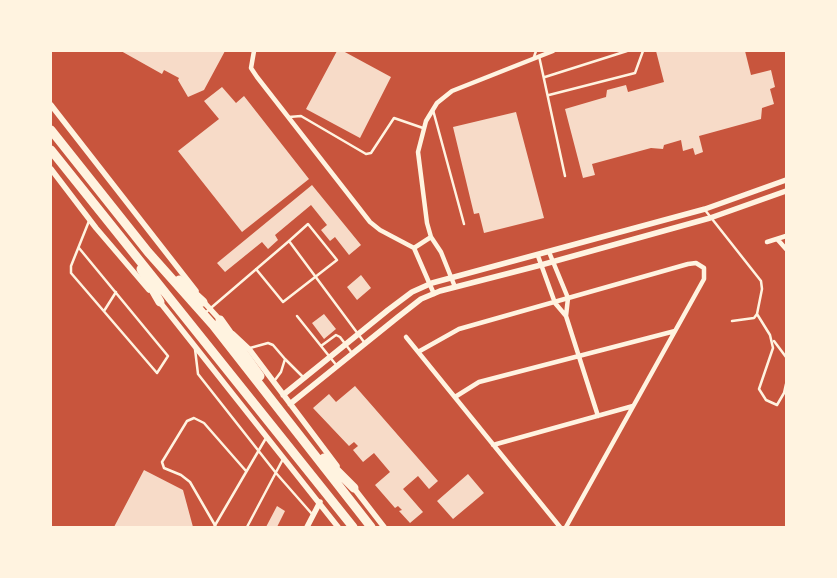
<!DOCTYPE html>
<html>
<head>
<meta charset="utf-8">
<style>
  body { margin:0 }
  #map { position:relative; width:837px; height:578px; overflow:hidden; background:#c8553d; font-family:Quicksand,sans-serif }
  canvas { display:block }
  .frame { position:absolute; inset:0; border:52px solid #fff3e0; pointer-events:none }
</style>
</head>
<body>
<div id="map">
<canvas width="837" height="578"></canvas>
<div class="frame"></div>
</div>
<script>
const g = document.querySelector('canvas').getContext('2d');
g.lineJoin = 'round';
function fillPath(path, color) { g.fillStyle = color; g.fill(path, 'evenodd'); }
const toPath = rows => new Path2D(rows.map(r => 'M' + r).join(''));
function stroke(path, color, width, dash) { g.strokeStyle = color; g.lineWidth = width; g.lineCap = dash ? 'butt' : 'round'; g.setLineDash(dash || []); g.stroke(path); }
fillPath(toPath([
  [121,51,225,51,204,90,188,97,178,80,179,78,164,70,162,74],
  [337,51,343,51,391,77,360,138,306,109],
  [656,51,745,51,751,75,771,70,775,87,770,89,774,104,762,108,761,119,699,136,703,152,695,155,693,148,683,151,681,140,664,145,663,149,651,148,592,164,595,175,583,178,565,109,606,97,607,90,626,85,628,92,664,82],
  [222,87,236,103,244,96,309,179,242,232,178,151,219,119,204,101],
  [516,112,544,218,484,233,479,213,474,214,453,127],
  [312,185,361,245,349,255,335,237,330,241,321,230,327,225,311,205,275,235,278,240,268,249,262,242,225,272,217,263],
  [361,275,371,288,357,300,347,287],
  [324,314,336,329,324,339,312,323],
  [355,386,438,481,429,489,418,476,403,489,423,512,410,523,399,511,402,510,398,506,395,508,375,485,390,472,374,453,363,462,353,450,358,446,354,442,349,446,313,408,329,394,336,402],
  [144,470,183,490,193,527,114,527],
  [468,474,484,493,453,519,437,501],
  [277,506,285,511,277,527,266,527]
]), '#f7dbc8');
stroke(toPath([
  [539,56,565,176],
  [534,57,536,51],
  [545,77,627,51],
  [549,95,635,73,643,51],
  [433,110,464,224],
  [289,117,301,116,366,154,371,153,394,118,423,128],
  [705,210,761,281,762,289,757,314],
  [79,248,168,356,157,373,71,273,71,266,89,221],
  [256,269,283,302,337,260,308,224,289,241],
  [104,311,116,292],
  [205,313,289,241,364,342],
  [757,314,770,335,773,348,759,389,766,400,777,405,784,393,786,384],
  [297,316,337,366],
  [732,321,754,318,757,314],
  [774,341,786,357],
  [321,346,336,335,340,337,352,353],
  [250,348,268,343,273,345,285,359,281,372,275,380],
  [195,349,198,374,276,473,312,514],
  [285,359,303,377],
  [214,527,266,438],
  [216,527,190,482,181,475,164,468,162,462,187,421,194,418,204,423,246,471],
  [247,527,283,459]
]), '#fff3e0', 2.5);
stroke(toPath([
  [254,51,251,68,257,77,370,222,380,230,414,248,434,294],
  [778,240,786,249],
  [767,242,786,236],
  [414,248,431,237],
  [549,252,568,298,566,316],
  [538,256,555,303,566,316,598,416],
  [455,287,441,252,431,237,427,223,418,152,426,121,437,103,452,91,553,51],
  [406,337,560,527],
  [418,352,459,329,688,264,696,263,704,268,704,279,566,527],
  [455,397,479,382,675,331],
  [493,445,633,406]
]), '#fff3e0', 4.5);
stroke(toPath([
  [51,105,196,291],
  [51,169,96,228,149,290],
  [201,299,222,322],
  [159,301,338,527],
  [233,334,249,349,337,466],
  [283,395,388,310,412,292,432,283,705,209,786,180],
  [290,404,398,317,421,299,440,291,541,265,710,218,786,191],
  [353,487,384,527],
  [307,527,320,502]
]), '#fff3e0', 5.5);
stroke(toPath([
  [51,130,148,252,213,325,371,527],
  [51,150,353,527],
  [141,269,160,302],
  [179,280,203,302],
  [220,320,260,376],
  [324,458,354,488]
]), '#fff3e0', 9);
</script>
</body>
</html>
